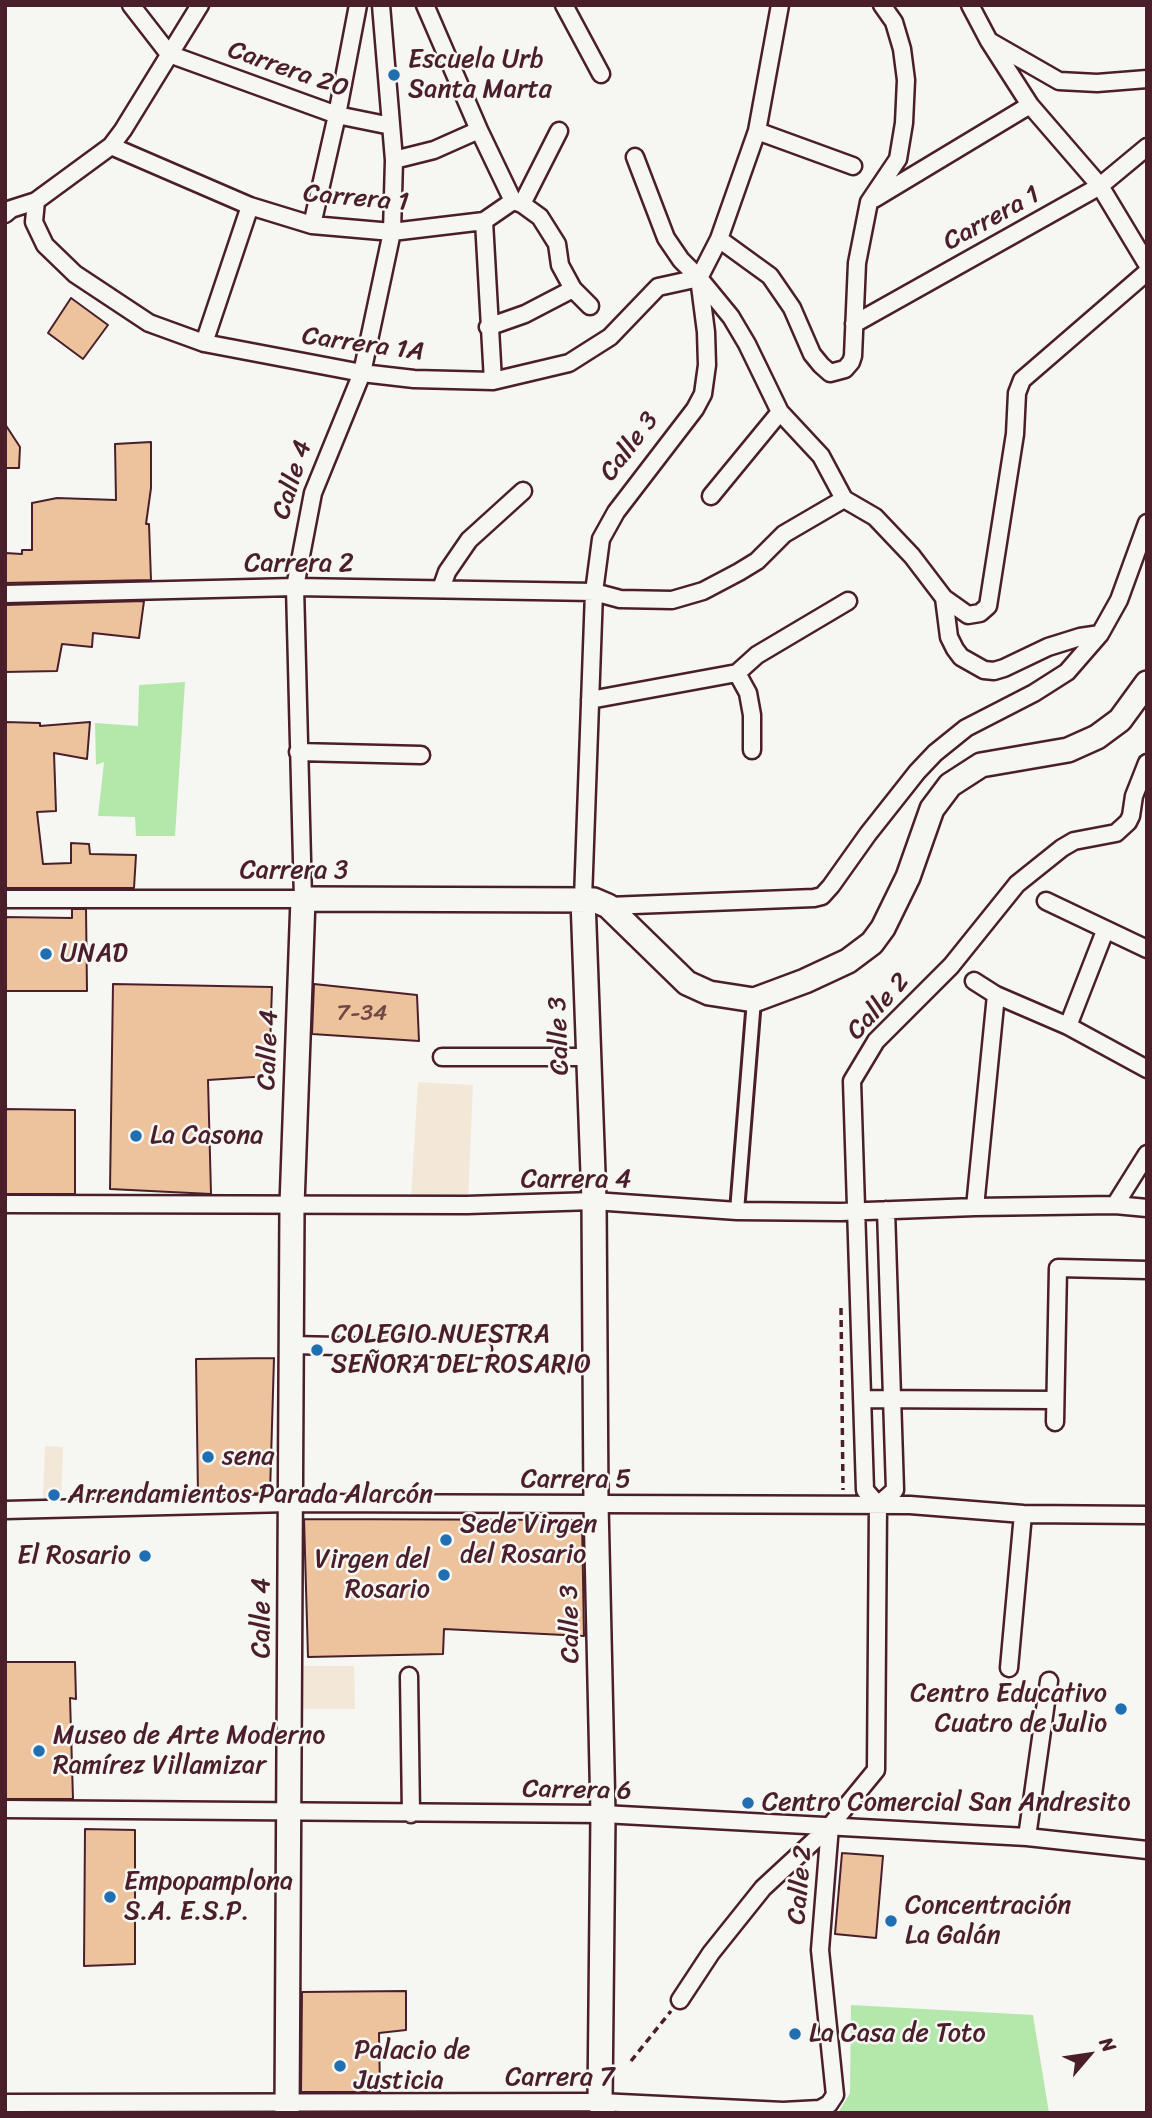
<!DOCTYPE html>
<html>
<head>
<meta charset="utf-8">
<style>
  body { margin:0 }
  #map { position:relative; width:1152px; height:2118px; overflow:hidden; background:#f6f6f2; font-family:Sriracha,sans-serif }
  canvas { display:block }
  .frame { position:absolute; inset:0; border:7px solid #4a1f2b; pointer-events:none }
  .north { position:absolute; left:1054px; top:2020px; width:70px; height:70px; -webkit-text-stroke:5px #f6f6f2; paint-order:stroke; rotate:61deg; font-size:19px; font-weight:700; line-height:28px; text-align:center; color:#4a1f2b }
  .north::after { content:''; display:block; margin:auto; width:24px; height:32px; background:#4a1f2b; clip-path:polygon(50% 0,100% 100%,50% 72%,0 100%) }
</style>
</head>
<body>
<div id="map">
<canvas width="1152" height="2118"></canvas>
<div class="frame"></div>
<div class="north">N</div>
</div>
<script>
const g = document.querySelector('canvas').getContext('2d');
g.lineJoin = 'round';
function fillPath(path, color) { g.fillStyle = color; g.fill(path, 'evenodd'); }
const toPath = rows => new Path2D(rows.map(r => 'M' + r).join(''));
function stroke(path, color, width, dash) { g.strokeStyle = color; g.lineWidth = width; g.lineCap = dash ? 'butt' : 'round'; g.setLineDash(dash || []); g.stroke(path); }
function write(font, color, halo, rows, align = 'center') {
  g.font = font + ' Sriracha,sans-serif'; g.lineWidth = 5; g.setLineDash([]); g.textBaseline = 'middle'; g.strokeStyle = halo; g.fillStyle = color; for (const [text, x, y, turn = 0] of rows) {
    g.save(); g.translate(x, y); g.rotate((+turn || 0) * Math.PI / 180); g.textAlign = isNaN(turn) ? turn : align; if (halo) g.strokeText(text, 0, 0); g.fillText(text, 0, 0); g.restore();
  }
}
fillPath(toPath([
  [418,1082,473,1085,468,1199,411,1198],
  [45,1446,63,1447,61,1501,43,1500],
  [298,1666,354,1666,355,1709,298,1709]
]), '#f3e7d8');
fillPath(toPath([
  [185,682,175,836,136,836,135,817,98,816,104,762,96,765,95,723,138,726,139,685],
  [851,2005,1033,2015,1049,2113,838,2113,850,2093]
]), '#b3e8aa');
const building = toPath([
  [71,298,108,325,83,359,48,333,71,298],
  [5,424,20,447,19,468,5,468,5,424],
  [151,442,151,488,146,524,149,524,151,580,5,583,5,553,22,554,22,550,32,550,32,503,57,498,116,500,115,444,151,442],
  [144,601,139,638,93,633,92,647,62,644,57,671,5,672,5,605,144,601],
  [5,722,40,723,40,726,90,722,87,759,54,753,56,811,37,812,43,864,71,863,71,843,89,844,90,854,136,855,134,888,5,888,5,722],
  [72,909,86,909,87,991,5,991,5,917,72,918,72,909],
  [113,984,272,987,269,1076,208,1080,211,1194,110,1189,113,984],
  [314,984,417,995,419,1041,312,1034,314,984],
  [5,1109,75,1110,75,1194,5,1194,5,1109],
  [274,1358,270,1493,198,1495,196,1359,274,1358],
  [304,1519,582,1520,584,1636,444,1629,443,1654,308,1657,304,1519],
  [5,1662,75,1662,76,1699,70,1698,73,1799,5,1799,5,1662],
  [85,1829,135,1830,135,1964,84,1966,85,1829],
  [842,1853,883,1856,876,1938,835,1934,842,1853],
  [406,1991,406,2030,379,2033,380,2092,301,2092,302,1992,406,1991]
]);
fillPath(building, '#ecc39c');
stroke(building, '#4a1f2b', 2);
const pedestrian = toPath([
  [737,1211,754,1000]
]);
const minor = toPath([
  [131,5,169,54,337,115,391,126],
  [200,5,123,130,111,146,36,201,34,222,45,245,75,274,149,323,204,343,362,373,414,379,493,381,569,363,610,337,658,287,699,278],
  [425,5,479,130,513,201],
  [564,5,601,74],
  [970,5,989,41,1030,105,1100,186,1147,264],
  [991,42,1059,81,1097,83,1147,79],
  [757,131,853,166],
  [111,146,250,206,312,225,392,232,484,221,513,201,522,204,559,131],
  [635,157,666,238,681,260,699,278,731,317,747,344,780,412,821,456,844,499,875,517,912,556,944,598,968,615,980,613,988,606,1015,434,1017,393,1022,380,1147,272],
  [394,160,434,150,479,130],
  [874,199,1030,105],
  [522,204,540,217,557,244,560,265,573,289,590,306],
  [5,214,11,209,36,201],
  [484,221,493,381],
  [312,225,337,115,358,5],
  [719,239,770,276,792,308,812,354,821,365,830,373,845,369,851,362,853,356,857,263,869,202,898,159,904,123,906,80,902,49,894,22,882,5],
  [854,324,1100,186,1147,147],
  [488,327,525,314,573,289],
  [204,343,250,206],
  [711,496,780,412],
  [441,589,447,572,469,540,523,491],
  [5,594,295,587,594,592,620,599,672,600,703,591,739,572,757,561,784,534,844,499],
  [944,598,949,637,955,649,961,657,984,670,994,671,1004,668,1048,647,1080,637,1100,634,1119,600,1147,523],
  [737,673,748,693,752,715,752,750],
  [590,700,737,673,757,655,848,601],
  [298,752,421,755],
  [5,899,303,899,295,587,313,493,362,373,392,232,394,160,381,5],
  [583,899,594,592,601,539,616,512,695,409,703,394,707,365,706,332,699,278,719,239,757,131,780,5],
  [1046,901,1147,949],
  [608,906,814,898,822,896,831,886,868,834,917,772,935,753,966,728,1034,693,1067,672,1100,634],
  [974,981,996,995,1068,1026,1147,1069],
  [1068,1026,1105,931],
  [442,1057,588,1057],
  [5,1204,467,1205,594,1201,737,1211,840,1212,975,1207,1115,1205,1147,1208],
  [1115,1205,1147,1154],
  [975,1207,996,995],
  [291,1345,483,1349],
  [862,1399,1054,1400],
  [1055,1422,1058,1268,1147,1270],
  [878,1505,895,1490,886,1210],
  [5,1510,289,1503,910,1505,1023,1514,1147,1515],
  [1009,1668,1023,1514],
  [409,1676,411,1814],
  [5,1809,603,1814,1027,1837,1147,1850],
  [1027,1837,1049,1681],
  [680,2000,711,1953,763,1888,830,1826,876,1770,878,1505,865,1490,852,1081,876,1041,951,966,1017,884,1062,848,1074,841,1116,833,1128,822,1131,816,1134,796,1147,763],
  [5,2103,600,2102,783,2111,820,2109,829,2104,835,2095,820,1950,830,1826]
]);
const secondary = toPath([
  [583,899,594,1201,596,1504,603,1814,600,2102,603,2113],
  [287,2113,292,1205,303,899,594,900,608,906,687,983,709,993,754,1000,805,981,848,961,872,943,883,928,908,877,932,809,950,785,981,765,1068,750,1097,737,1120,720,1147,683]
]);
stroke(pedestrian, '#4a1f2b', 18);
stroke(minor, '#4a1f2b', 21);
stroke(secondary, '#4a1f2b', 28);
stroke(toPath([
  [841,1308,843,1490],
  [631,2061,671,2011]
]), '#4a1f2b', 3.5, [7, 5]);
stroke(pedestrian, '#f6f6f2', 12);
stroke(minor, '#f6f6f2', 16);
stroke(secondary, '#f6f6f2', 23);
for (const [x, y, r, color] of [
  [394,75,7,"#1f6fb2"],
  [46,954,7,"#1f6fb2"],
  [136,1136,7,"#1f6fb2"],
  [317,1350,7,"#1f6fb2"],
  [208,1457,7,"#1f6fb2"],
  [54,1495,7,"#1f6fb2"],
  [446,1540,7,"#1f6fb2"],
  [145,1556,7,"#1f6fb2"],
  [444,1575,7,"#1f6fb2"],
  [1121,1709,7,"#1f6fb2"],
  [39,1751,7,"#1f6fb2"],
  [748,1803,7,"#1f6fb2"],
  [110,1897,7,"#1f6fb2"],
  [891,1921,7,"#1f6fb2"],
  [795,2034,7,"#1f6fb2"],
  [340,2066,7,"#1f6fb2"]
]) { const dot = new Path2D(); dot.arc(x, y, r, 0, 2 * Math.PI); g.fillStyle = color; g.fill(dot); stroke(dot, '#f6f6f2', 2.5); }
write('23px', '#724847', null, [
  ["7-34",362,1014]
]);
write('26px', '#4a1f2b', '#f6f6f2', [
  ["Escuela Urb",408,60],
  ["Santa Marta",408,90],
  ["UNAD",60,954],
  ["La Casona",150,1136],
  ["COLEGIO NUESTRA",331,1335],
  ["SEÑORA DEL ROSARIO",331,1365],
  ["sena",222,1457],
  ["Arrendamientos Parada Alarcón",68,1495],
  ["Sede Virgen",460,1525],
  ["del Rosario",460,1555],
  ["El Rosario",131,1556,"right"],
  ["Virgen del",430,1560,"right"],
  ["Rosario",430,1590,"right"],
  ["Centro Educativo",1107,1694,"right"],
  ["Cuatro de Julio",1107,1724,"right"],
  ["Museo de Arte Moderno",53,1736],
  ["Ramírez Villamizar",53,1766],
  ["Centro Comercial San Andresito",762,1803],
  ["Empopamplona",124,1882],
  ["S.A. E.S.P.",124,1912],
  ["Concentración",905,1906],
  ["La Galán",905,1936],
  ["La Casa de Toto",809,2034],
  ["Palacio de",354,2051],
  ["Justicia",354,2081]
], 'left');
write('26px', '#4a1f2b', '#f6f6f2', [
  ["Carrera 20",288,70,19],
  ["Carrera 1",356,199,5],
  ["Carrera 1",992,219,-29],
  ["Carrera 1A",363,345,8],
  ["Calle 3",630,447,-53],
  ["Calle 4",293,480,-73],
  ["Carrera 2",299,564],
  ["Carrera 3",294,871],
  ["Calle 2",879,1007,-48],
  ["Calle 3",560,1036,-92],
  ["Calle 4",269,1050,-88],
  ["Carrera 4",576,1180],
  ["Carrera 5",576,1480],
  ["Calle 4",262,1618,-90],
  ["Calle 3",571,1624,-91],
  ["Carrera 6",577,1791,1],
  ["Calle 2",801,1885,-85],
  ["Carrera 7",560,2078]
]);
</script>
</body>
</html>
